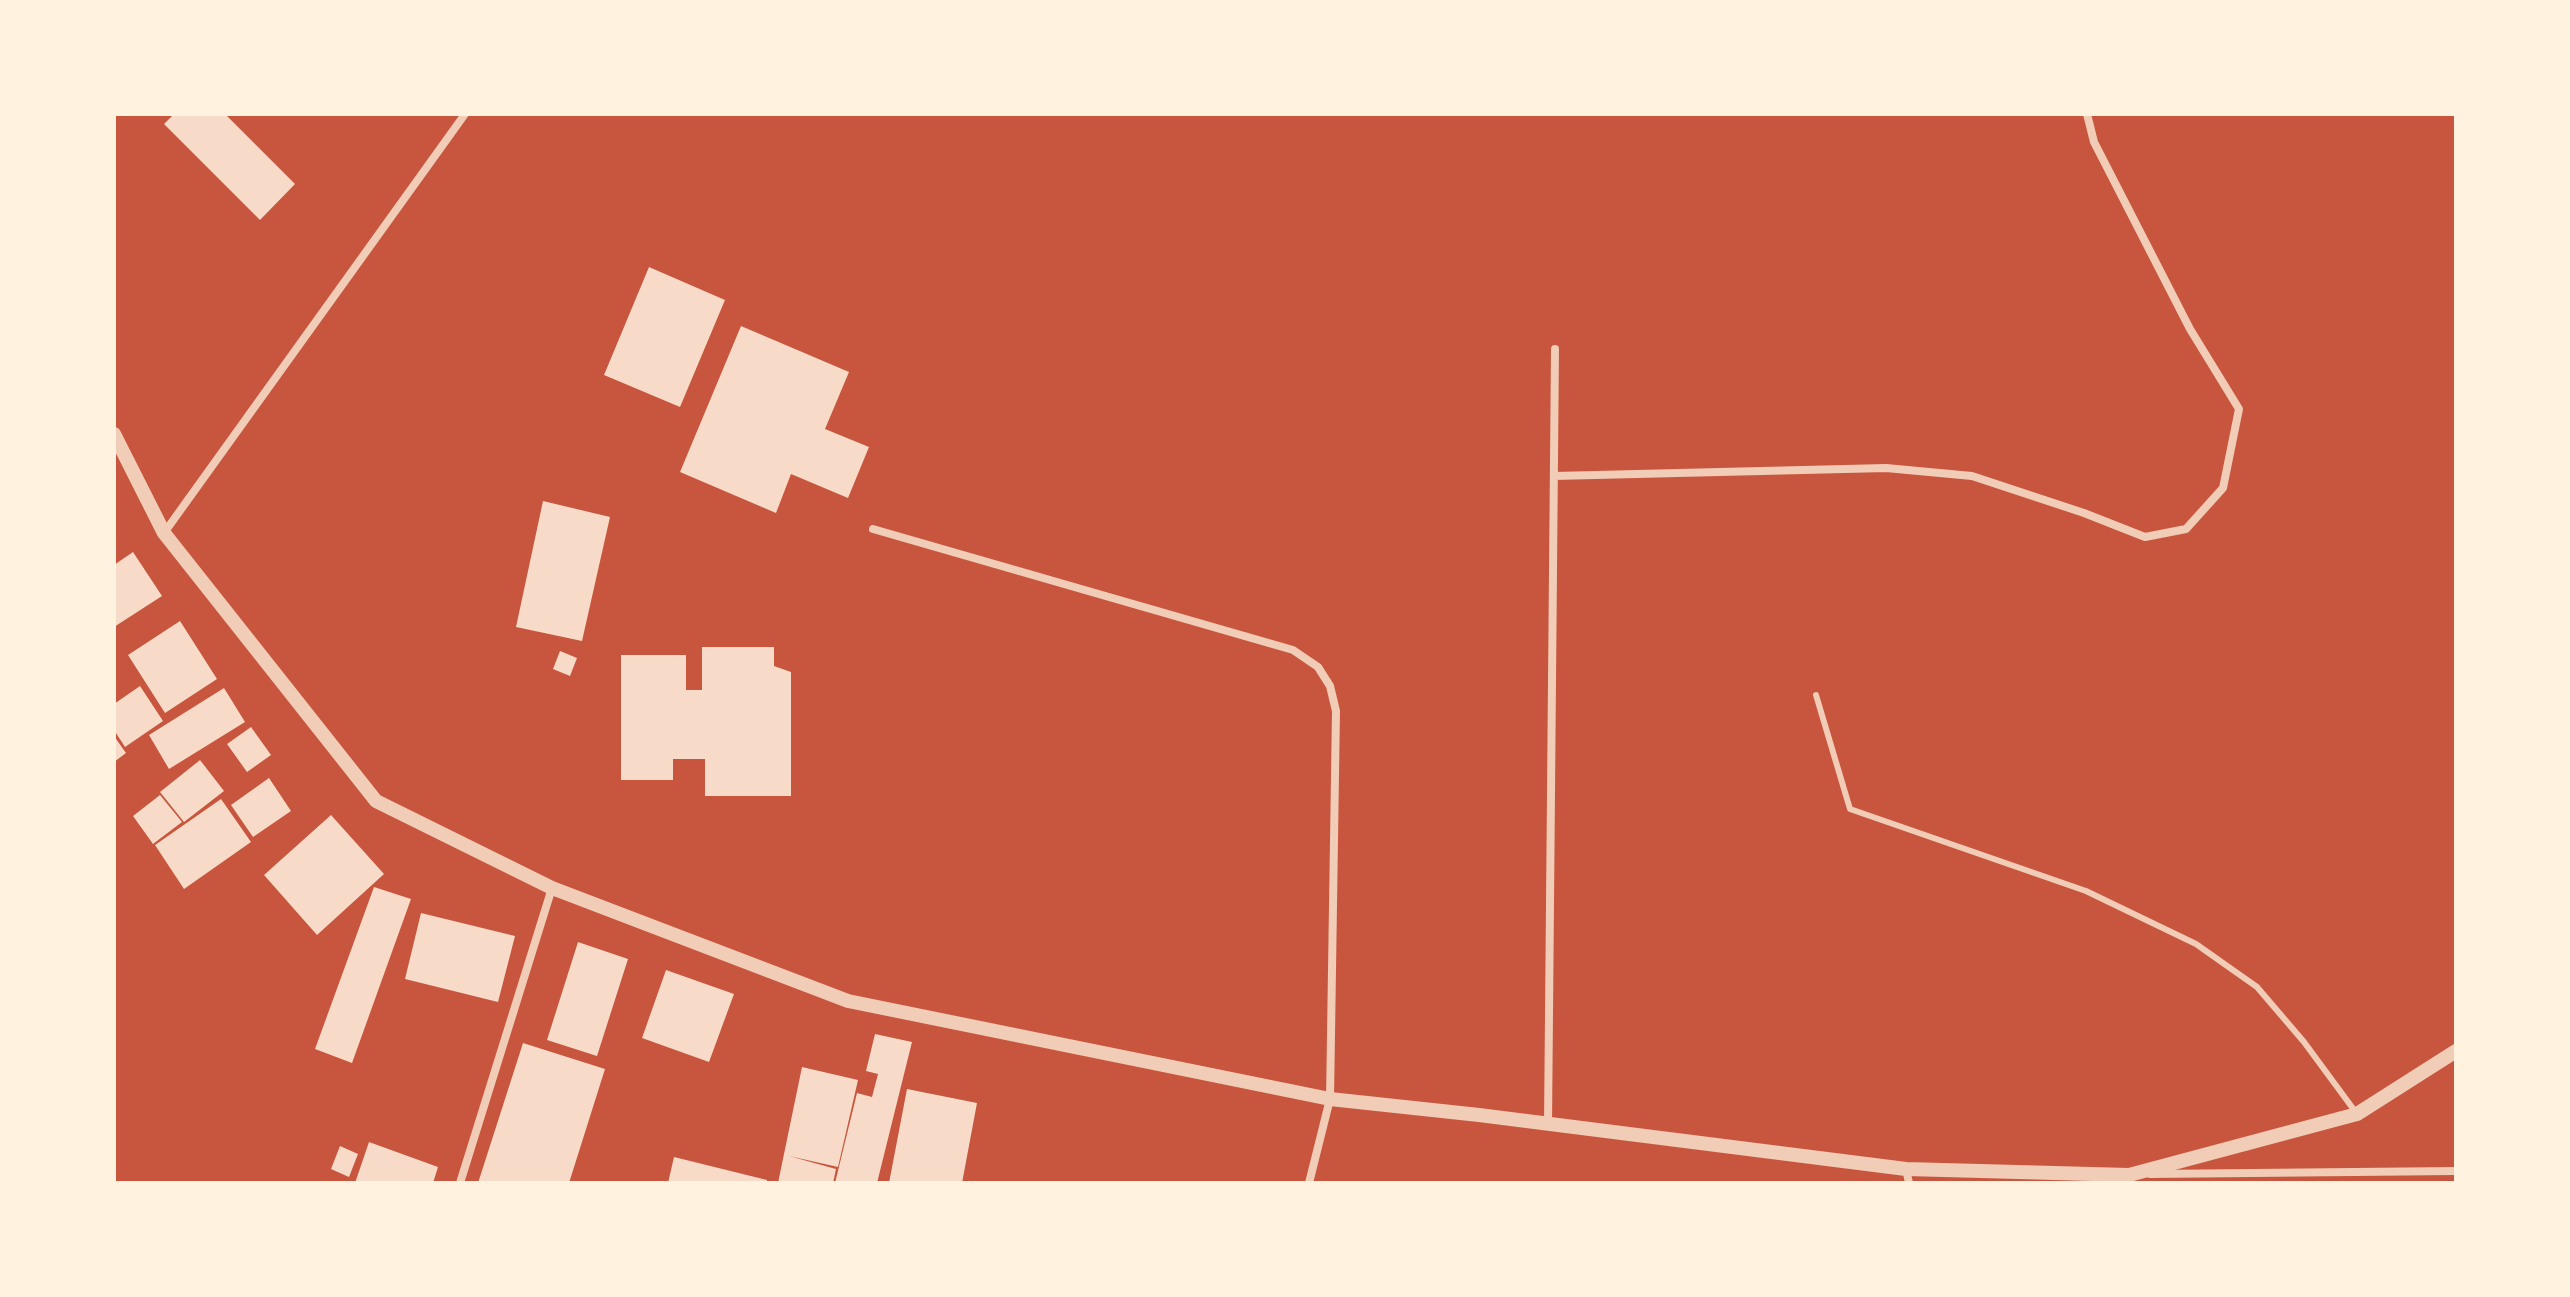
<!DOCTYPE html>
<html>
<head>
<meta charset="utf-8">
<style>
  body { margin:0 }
  #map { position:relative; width:2570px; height:1297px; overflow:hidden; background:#c8553d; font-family:"Space Grotesk",sans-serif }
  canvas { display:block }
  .frame { position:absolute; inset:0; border:116px solid #fff3e0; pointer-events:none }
</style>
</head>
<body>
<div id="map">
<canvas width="2570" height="1297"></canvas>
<div class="frame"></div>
</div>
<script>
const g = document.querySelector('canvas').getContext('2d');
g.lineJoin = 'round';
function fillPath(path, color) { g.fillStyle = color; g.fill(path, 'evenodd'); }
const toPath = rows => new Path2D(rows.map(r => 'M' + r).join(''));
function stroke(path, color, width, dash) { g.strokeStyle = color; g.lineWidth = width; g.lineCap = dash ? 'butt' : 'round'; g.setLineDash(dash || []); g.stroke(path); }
fillPath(toPath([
  [174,114,225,114,295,184,260,220,164,124],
  [649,267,725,300,680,407,604,375],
  [741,326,849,372,825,429,869,447,848,498,791,474,776,513,680,472],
  [543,501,610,517,582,641,516,627],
  [133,552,162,596,114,627,114,565],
  [180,621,217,679,165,713,128,655],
  [702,647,774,647,774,666,791,672,791,796,705,796,705,759,673,759,673,780,621,780,621,655,686,655,686,690,702,690],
  [560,651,577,658,570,676,553,669],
  [140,686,163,721,125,747,114,730,114,704],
  [224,688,245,722,169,769,149,735],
  [251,727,271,755,247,772,227,744],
  [114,736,126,753,114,762],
  [200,760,224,791,184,822,160,792],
  [269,778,291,811,253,837,231,805],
  [160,795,182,822,153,844,133,816],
  [221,799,251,842,184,889,155,845],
  [331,815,384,874,317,935,264,875],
  [374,887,411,899,352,1063,315,1049],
  [421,913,515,936,498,1002,405,979],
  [578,942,628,959,597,1056,547,1040],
  [666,970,734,994,709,1062,642,1038],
  [875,1034,912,1042,877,1183,835,1183,857,1093,872,1097,878,1074,866,1071],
  [523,1043,605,1069,569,1183,478,1183],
  [802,1067,858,1080,838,1167,789,1156,836,1169,833,1183,778,1183],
  [907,1089,977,1103,962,1183,889,1183],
  [369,1142,438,1167,433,1183,355,1183],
  [340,1146,358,1154,349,1177,331,1169],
  [674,1157,767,1180,767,1183,668,1183]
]), '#f7dbc8');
stroke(toPath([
  [1816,695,1850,809,2086,891,2196,944,2257,987,2304,1042,2357,1114]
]), '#f1ccb7', 6);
stroke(toPath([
  [1554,476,1886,468,1972,476,2084,513,2145,537,2186,529,2223,488,2239,409,2190,329,2094,142,2087,114],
  [873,529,1293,650,1318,667,1330,686,1336,711,1330,1099,1309,1183],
  [164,533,465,114],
  [1548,1124,1555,349],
  [1906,1169,1909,1183],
  [2150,1174,2456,1171],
  [460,1183,552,888]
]), '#f1ccb7', 8);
stroke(toPath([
  [114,434,164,533,376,801,552,888,848,1001,1330,1099,1479,1115,1906,1169,2129,1175,2357,1114,2456,1051]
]), '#f1ccb7', 14);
</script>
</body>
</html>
